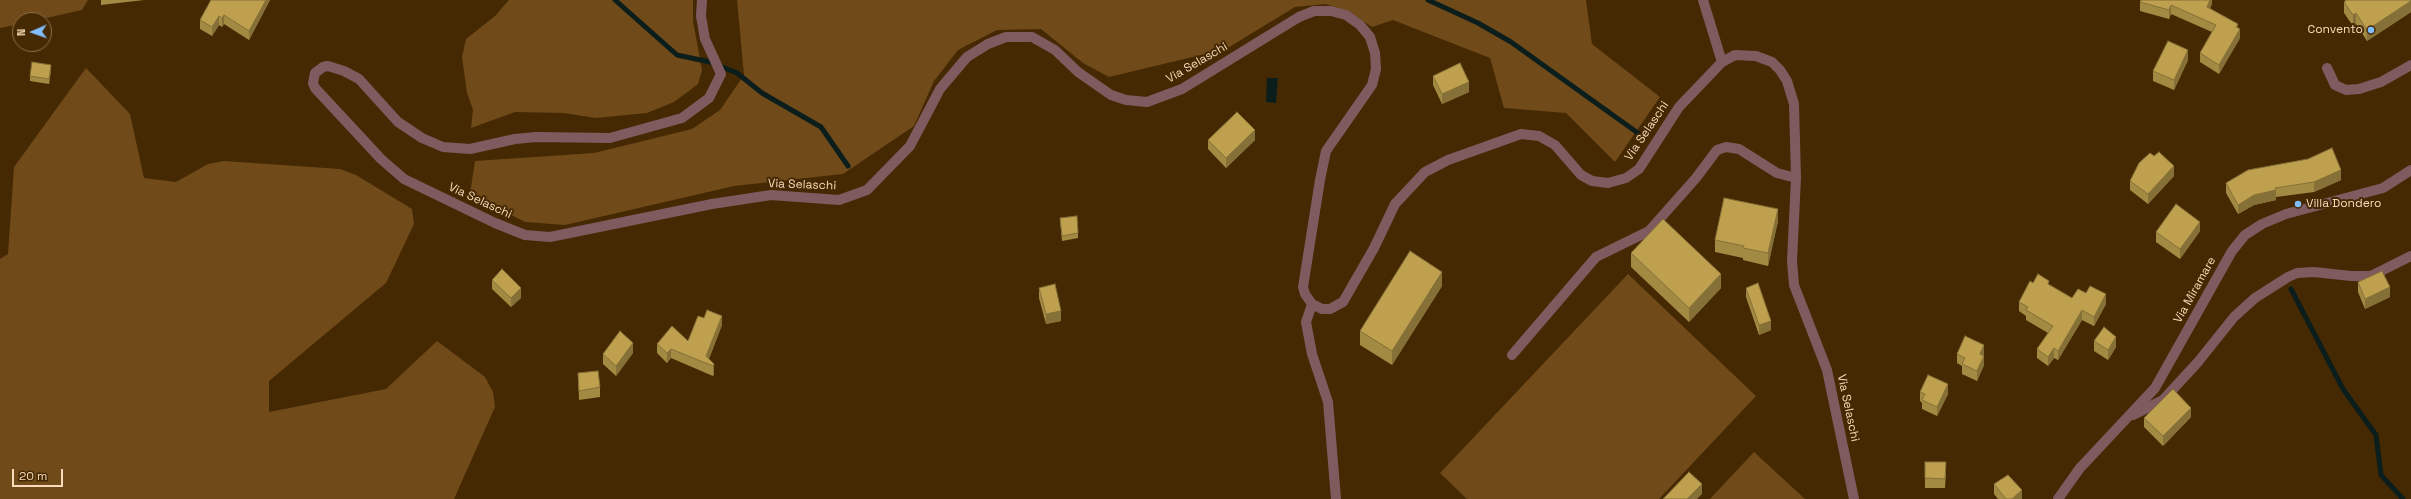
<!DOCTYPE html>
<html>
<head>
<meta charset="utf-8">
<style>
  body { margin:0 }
  #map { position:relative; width:2411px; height:499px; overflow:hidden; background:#452903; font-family:"Space Grotesk",sans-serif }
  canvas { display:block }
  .north { position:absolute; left:12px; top:12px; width:40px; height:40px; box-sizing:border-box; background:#452903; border:1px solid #8d704c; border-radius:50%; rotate:268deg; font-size:11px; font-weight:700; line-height:16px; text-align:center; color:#f8dbba }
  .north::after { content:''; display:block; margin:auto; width:14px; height:18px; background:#80bdfa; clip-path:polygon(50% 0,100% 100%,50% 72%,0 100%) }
  .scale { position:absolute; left:12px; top:469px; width:51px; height:18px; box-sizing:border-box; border:2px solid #f8dbba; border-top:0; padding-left:5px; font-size:12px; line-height:14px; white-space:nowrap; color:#f8dbba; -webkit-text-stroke:3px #452903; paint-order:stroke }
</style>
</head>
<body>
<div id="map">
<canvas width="2411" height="499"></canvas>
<div class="north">N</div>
<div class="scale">20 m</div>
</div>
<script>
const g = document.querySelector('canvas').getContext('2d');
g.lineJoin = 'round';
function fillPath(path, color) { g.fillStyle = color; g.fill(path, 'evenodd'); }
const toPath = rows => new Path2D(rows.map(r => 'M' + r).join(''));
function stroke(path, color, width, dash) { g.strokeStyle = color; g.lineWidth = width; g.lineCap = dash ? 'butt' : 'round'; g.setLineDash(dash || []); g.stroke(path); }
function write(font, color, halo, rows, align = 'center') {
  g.font = font + ' "Space Grotesk",sans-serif'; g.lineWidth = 4; g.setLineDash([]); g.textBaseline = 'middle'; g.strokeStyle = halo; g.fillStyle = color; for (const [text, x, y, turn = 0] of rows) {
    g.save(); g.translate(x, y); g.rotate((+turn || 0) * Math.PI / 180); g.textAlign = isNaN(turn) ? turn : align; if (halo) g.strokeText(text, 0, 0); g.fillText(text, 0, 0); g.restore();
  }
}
fillPath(toPath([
  [0,0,88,0,82,10,37,20,20,20,20,24,0,28],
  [509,0,693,0,693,21,702,70,698,84,674,102,647,113,596,118,564,113,515,112,471,128,473,110,467,93,462,57,466,39,495,16],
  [737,0,1586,0,1592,44,1660,97,1615,162,1566,113,1504,108,1490,58,1393,20,1372,27,1349,12,1326,4,1295,7,1226,49,1109,77,1083,63,1041,29,997,30,958,50,934,81,914,126,843,174,734,186,565,225,525,222,470,194,475,161,594,153,692,129,720,110,744,75],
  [86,68,130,114,144,178,176,182,208,164,224,161,340,169,356,175,412,209,414,224,386,283,269,381,269,412,386,389,437,341,485,377,493,392,495,407,454,499,0,499,0,259,8,254,14,167],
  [1628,274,1756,396,1659,499,1467,499,1440,473],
  [1754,452,1805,499,1710,499]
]), '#704a19');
fillPath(toPath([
  [1267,78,1278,78,1276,103,1266,102]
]), '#0c1e1c');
stroke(toPath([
  [615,0,677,55,710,62,737,73,762,93,821,127,848,166],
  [1428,0,1478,23,1511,42,1642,136],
  [2291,289,2343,389,2376,435,2381,475,2403,499]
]), '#0c1e1c', 5);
stroke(toPath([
  [702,0,701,16,705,39,721,74,709,98,682,118,610,138,536,137,515,139,470,149,443,147,422,138,398,122,359,79,344,71,328,66,323,67,315,73,313,83,315,88,381,159,404,179,495,223,525,235,550,237,712,204,771,195,839,200,867,190,910,146,940,89,967,57,988,44,1006,37,1032,37,1055,50,1078,72,1111,95,1126,100,1147,102,1182,89,1299,17,1314,11,1331,11,1346,15,1360,25,1370,37,1375,53,1376,69,1372,85,1326,151,1320,180,1303,287,1305,294,1312,304,1322,309,1330,309,1343,302,1374,248,1395,204,1425,172,1448,160,1521,134,1539,136,1555,145,1581,175,1592,181,1608,183,1626,178,1639,169,1679,107,1722,62,1735,55,1756,56,1772,62,1780,70,1787,81,1794,104,1796,178,1792,261,1794,285,1827,370,1854,499],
  [1703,0,1722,62],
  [2327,68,2335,85,2346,90,2359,89,2381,82,2411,65],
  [1312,304,1306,322,1312,354,1328,402,1336,499],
  [1512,355,1596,257,1649,231,1696,178,1717,150,1726,147,1739,149,1777,173,1796,178],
  [2133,415,2163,400,2198,362,2234,317,2255,298,2288,277,2297,273,2314,272,2351,276,2371,276,2411,256],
  [2058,499,2080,468,2155,388,2232,251,2245,235,2262,224,2286,214,2383,188,2411,170]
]), '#7f5b60', 10);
fillPath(toPath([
  [101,0,144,0,101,5],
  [211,0,270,0,249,40,224,24,222,27,219,25,212,36,200,29,200,20],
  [2212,0,2212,4,2210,8,2238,27,2240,38,2219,74,2200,62,2200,53,2212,32,2171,14,2169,19,2140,11,2140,2],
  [2345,0,2411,0,2411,12,2367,41,2356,24,2353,26,2344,13,2344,2,2345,1],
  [2188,60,2174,90,2153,81,2153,71],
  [51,70,49,84,30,81,30,76],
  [1433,76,1469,92,1442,104,1433,85],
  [1208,140,1255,140,1226,168,1208,149],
  [2174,176,2148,204,2130,190,2130,181],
  [2341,180,2314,192,2276,197,2276,200,2254,205,2238,214,2226,193,2226,183],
  [1060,218,1078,233,1078,238,1062,241],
  [1778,221,1768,266,1743,260,1743,258,1715,252,1715,240],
  [2200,231,2180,259,2156,242,2156,232],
  [1631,253,1721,288,1689,322,1631,267],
  [492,280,521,298,511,307,492,289],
  [2358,282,2390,297,2365,309,2358,292],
  [2033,283,2049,285,2072,298,2106,304,2094,326,2082,320,2058,360,2054,358,2048,366,2037,358,2037,349,2048,333,2026,320,2026,316,2019,311,2019,302],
  [1442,286,1392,365,1360,345,1360,331],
  [1039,288,1061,321,1046,324,1039,298],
  [1746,288,1771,330,1759,335,1746,297],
  [722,325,709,359,714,364,714,374,713,376,671,358,667,363,657,353,657,344,688,341],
  [2094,341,2116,347,2108,360,2094,351],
  [633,353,616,376,603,364,603,354],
  [1957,354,1984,355,1984,365,1977,381,1962,374,1962,366,1957,363],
  [578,373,600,387,600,397,579,400],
  [1920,392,1948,394,1937,416,1922,409,1922,403,1920,401],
  [2191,417,2163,446,2144,427,2144,418],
  [1946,472,1945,488,1925,488,1925,478],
  [1994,484,2022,499,1998,499,1994,494]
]), '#a38a43');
fillPath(toPath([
  [266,0,270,0,249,40,249,31],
  [2210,0,2212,0,2212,4,2207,16,2207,7],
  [2411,1,2411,12,2367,41,2367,30],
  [2171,5,2171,14,2169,19,2169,10],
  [2356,13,2356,24,2353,26,2353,15],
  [224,15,224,24,222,27,222,18],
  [219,16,219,25,212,36,212,27],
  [2238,24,2238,32,2240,29,2240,38,2219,74,2219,65],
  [2188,50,2188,60,2174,90,2174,80],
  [51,65,51,70,49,84,49,79],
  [1469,82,1469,92,1442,104,1442,94],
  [1255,130,1255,140,1226,168,1226,158],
  [2174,166,2174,176,2148,204,2148,194],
  [2341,170,2341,180,2314,192,2314,182],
  [2276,190,2276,200,2254,205,2238,214,2238,205,2254,195],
  [1778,209,1778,221,1768,266,1768,253],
  [2200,222,2200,231,2180,259,2180,249],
  [1442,272,1442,286,1392,365,1392,351],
  [1721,274,1721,288,1689,322,1689,308],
  [2390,287,2390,297,2365,309,2365,299],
  [521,288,521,298,511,307,511,298],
  [2106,294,2106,304,2094,326,2094,317],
  [2082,310,2082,320,2058,360,2058,351],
  [1061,311,1061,321,1046,324,1046,314],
  [722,316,722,325,707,363,706,356],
  [1771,321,1771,330,1759,335,1759,325],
  [2116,337,2116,347,2108,360,2108,350],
  [633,343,633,353,616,376,616,366],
  [1984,345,1984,365,1977,381,1977,371,1980,354],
  [2054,348,2054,358,2048,366,2048,357],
  [671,349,671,358,667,363,667,353],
  [714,364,714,374,713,376,713,366],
  [1948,384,1948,394,1937,416,1937,407],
  [2191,408,2191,417,2163,446,2163,436],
  [1702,484,1702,494,1697,499,1687,499],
  [2022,490,2022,499,2012,499]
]), '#857037');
const building = toPath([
  [211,0,266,0,249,31,224,15,222,18,219,16,212,27,200,20,211,0],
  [2141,0,2210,0,2207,7,2238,24,2236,27,2240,29,2219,65,2200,53,2216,25,2171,5,2169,10,2140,2,2141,0],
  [2347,0,2411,0,2411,1,2367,30,2356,13,2353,15,2344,2,2347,0],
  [2168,41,2188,50,2174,80,2153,71,2168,41],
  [32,62,51,65,49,79,30,76,32,62],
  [1460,63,1469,82,1442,94,1433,76,1460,63],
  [1237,112,1255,130,1226,158,1208,140,1237,112],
  [2332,148,2341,170,2314,182,2275,188,2276,190,2254,195,2238,205,2226,183,2248,170,2308,159,2332,148],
  [2159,152,2174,166,2148,194,2130,181,2139,163,2150,153,2154,156,2159,152],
  [1724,198,1778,209,1768,253,1743,248,1744,246,1715,240,1724,198],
  [2176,204,2200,222,2180,249,2156,232,2176,204],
  [1077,216,1078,233,1062,236,1060,218,1077,216],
  [1663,219,1721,274,1689,308,1631,253,1663,219],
  [1410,251,1442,272,1392,351,1360,331,1410,251],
  [502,269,521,288,511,298,492,280,502,269],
  [2382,271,2390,287,2365,299,2358,282,2382,271],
  [2038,274,2049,281,2048,284,2072,298,2078,289,2086,293,2090,286,2106,294,2094,317,2082,310,2058,351,2054,348,2048,357,2037,349,2053,326,2026,310,2028,307,2019,302,2030,281,2033,283,2038,274],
  [1758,283,1771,321,1759,325,1746,288,1758,283],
  [1055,284,1061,311,1046,314,1039,288,1055,284],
  [707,310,722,316,706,356,714,364,713,366,671,349,667,353,657,344,672,326,688,341,698,316,704,318,707,310],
  [2104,327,2116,337,2108,350,2094,341,2104,327],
  [620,331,633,343,616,366,603,354,620,331],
  [1965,336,1984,345,1980,354,1984,356,1977,371,1962,364,1965,358,1957,354,1965,336],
  [598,371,600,387,579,391,578,373,598,371],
  [1928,375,1948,384,1937,407,1922,400,1925,394,1920,392,1928,375],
  [2173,389,2191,408,2163,436,2144,418,2173,389],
  [1925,462,1946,462,1945,479,1925,478,1925,462],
  [1689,472,1702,484,1687,499,1663,499,1689,472],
  [2008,475,2022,490,2012,499,2006,499,1994,484,2008,475]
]);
fillPath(building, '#bea04e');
stroke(building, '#857037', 1);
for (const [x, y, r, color] of [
  [2371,30,4,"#80bdfa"],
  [2298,204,4,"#80bdfa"]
]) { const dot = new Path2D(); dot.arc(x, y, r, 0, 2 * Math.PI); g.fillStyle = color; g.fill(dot); stroke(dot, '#452903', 1.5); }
write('12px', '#f8dbba', '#452903', [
  ["Convento",2363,30],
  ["Villa Dondero",2306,204,"left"]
], 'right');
write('12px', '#f8dbba', '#452903', [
  ["Via Selaschi",1197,63,-30],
  ["Via Selaschi",1647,131,-56],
  ["Via Selaschi",802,185,2],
  ["Via Selaschi",480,201,25],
  ["Via Miramare",2195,290,-61],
  ["Via Selaschi",1848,408,78]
]);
</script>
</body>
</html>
